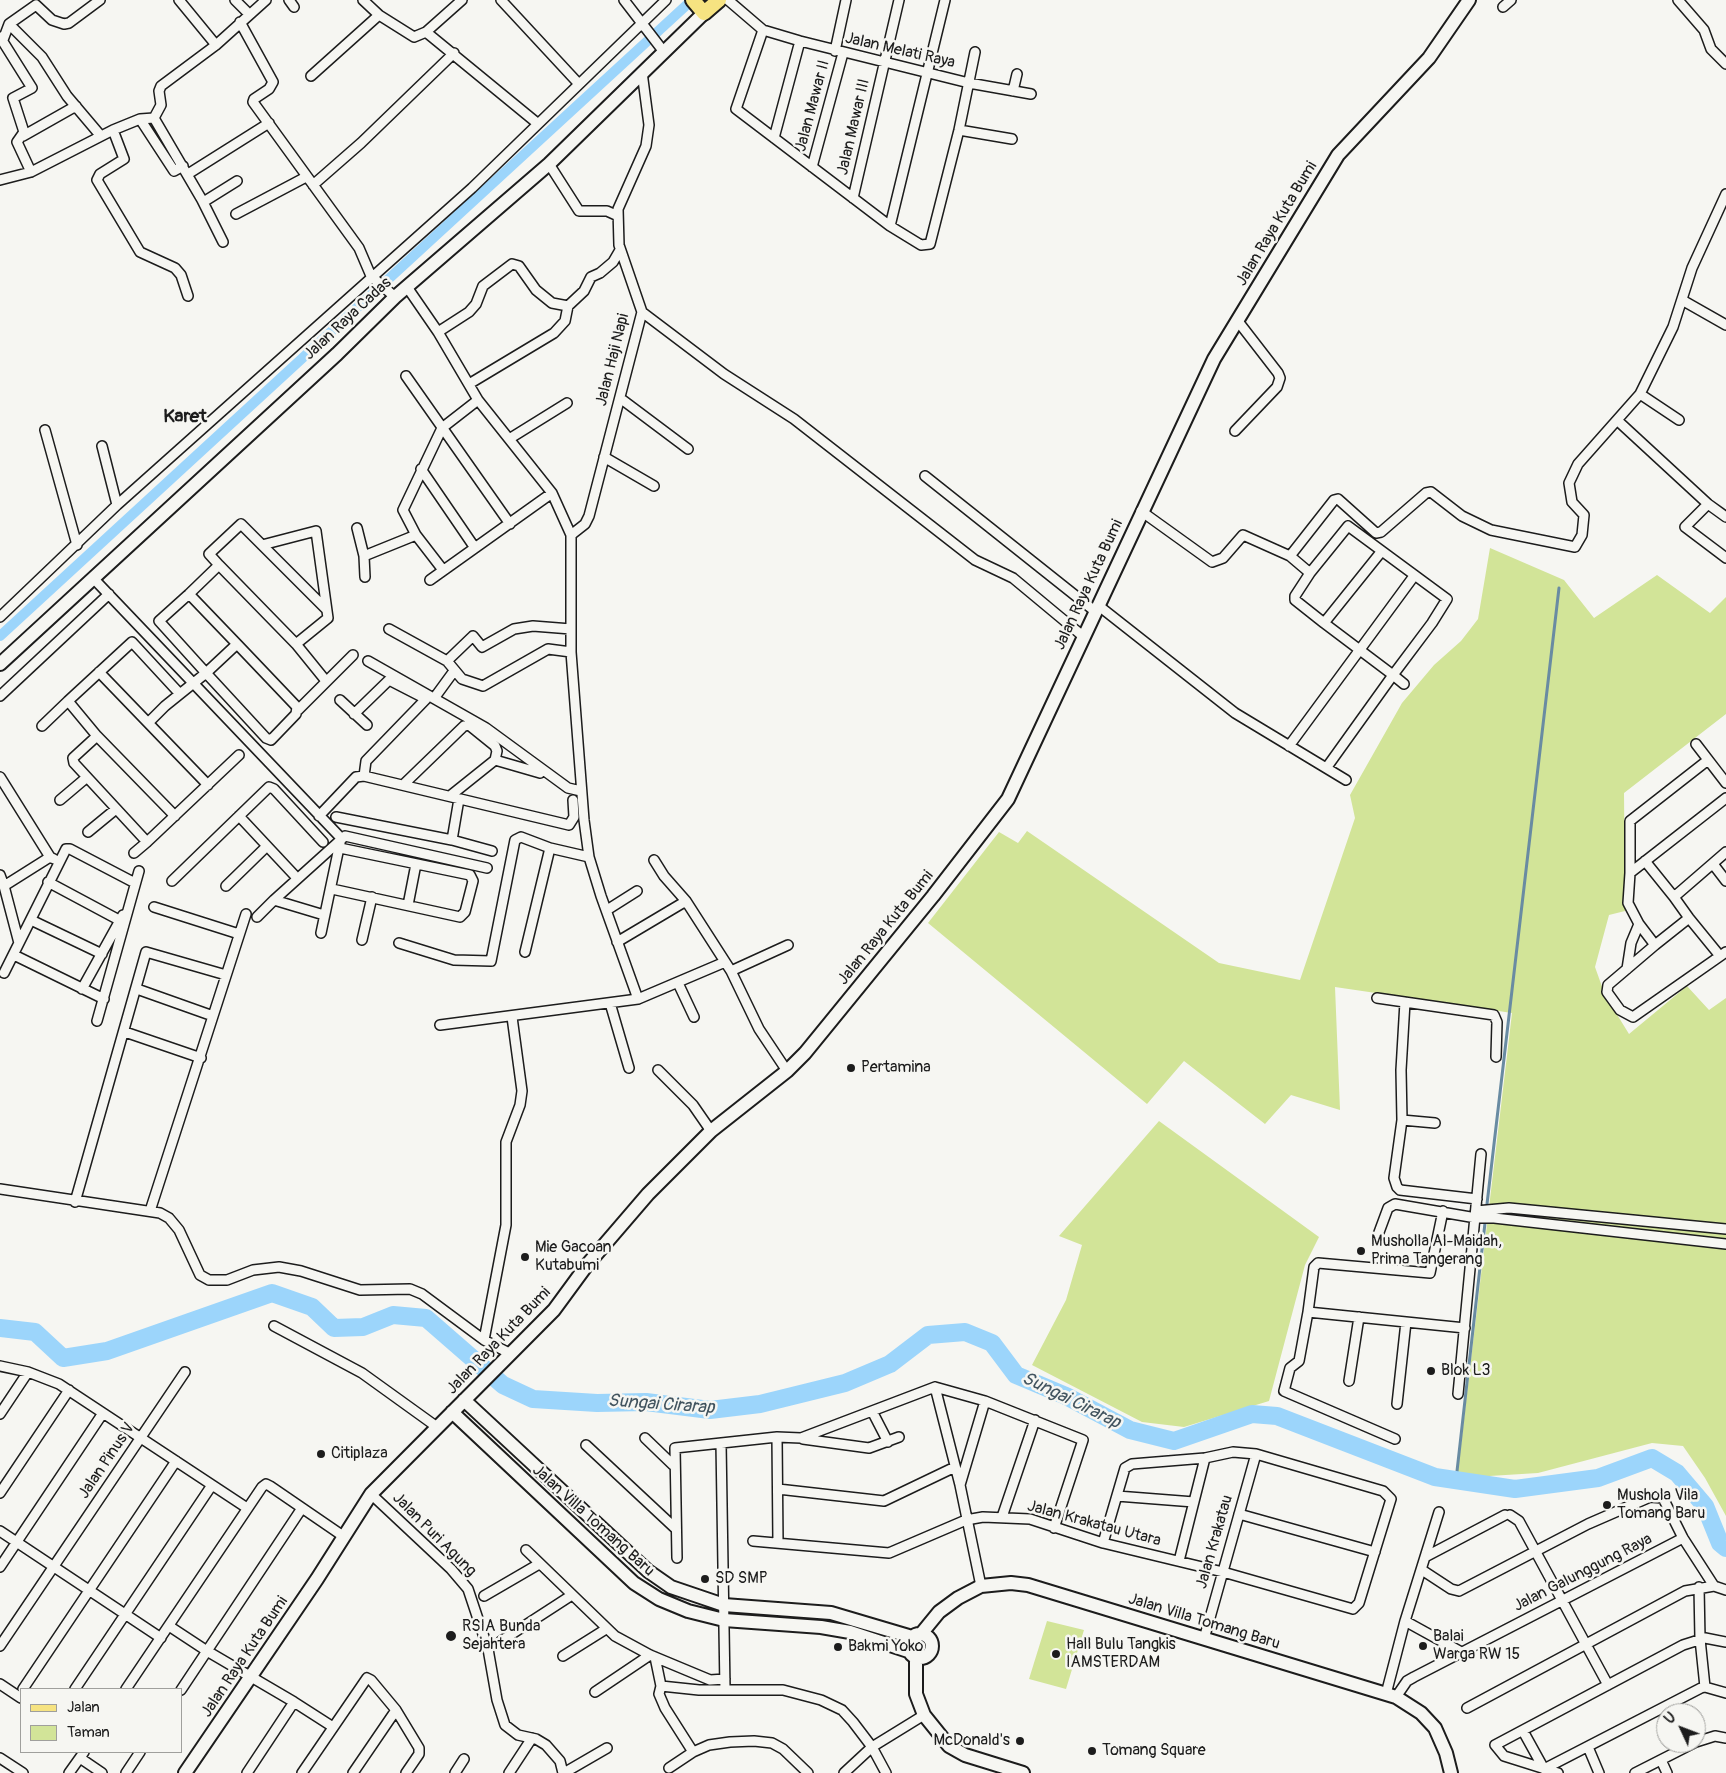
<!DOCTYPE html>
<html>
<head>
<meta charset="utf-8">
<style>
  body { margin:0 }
  #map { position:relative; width:1726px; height:1773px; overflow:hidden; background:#f6f6f2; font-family:Pangolin,sans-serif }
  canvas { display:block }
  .legend { position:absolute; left:20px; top:1688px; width:162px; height:65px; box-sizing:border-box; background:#f6f6f2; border:1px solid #9f9f9c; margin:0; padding:6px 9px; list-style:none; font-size:15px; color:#1c1c1c }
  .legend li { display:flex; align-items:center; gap:10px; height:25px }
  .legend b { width:25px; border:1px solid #9f9f9c }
  .north { position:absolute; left:1656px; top:1703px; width:50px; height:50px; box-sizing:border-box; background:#f6f6f2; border:1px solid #9f9f9c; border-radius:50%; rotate:313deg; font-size:14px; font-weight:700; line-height:20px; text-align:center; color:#1c1c1c }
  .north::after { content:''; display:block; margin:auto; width:18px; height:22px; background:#1c1c1c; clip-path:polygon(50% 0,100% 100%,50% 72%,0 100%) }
</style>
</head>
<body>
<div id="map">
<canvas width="1726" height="1773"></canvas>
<ul class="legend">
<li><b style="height:6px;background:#f6e381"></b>Jalan</li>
<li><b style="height:14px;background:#d2e498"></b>Taman</li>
</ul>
<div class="north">U</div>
</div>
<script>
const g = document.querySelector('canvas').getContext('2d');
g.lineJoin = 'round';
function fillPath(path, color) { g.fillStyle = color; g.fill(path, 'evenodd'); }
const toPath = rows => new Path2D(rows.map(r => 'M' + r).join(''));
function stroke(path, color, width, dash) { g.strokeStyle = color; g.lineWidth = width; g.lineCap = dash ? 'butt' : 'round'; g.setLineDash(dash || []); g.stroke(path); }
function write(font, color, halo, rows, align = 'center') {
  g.font = font + ' Pangolin,sans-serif'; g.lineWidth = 5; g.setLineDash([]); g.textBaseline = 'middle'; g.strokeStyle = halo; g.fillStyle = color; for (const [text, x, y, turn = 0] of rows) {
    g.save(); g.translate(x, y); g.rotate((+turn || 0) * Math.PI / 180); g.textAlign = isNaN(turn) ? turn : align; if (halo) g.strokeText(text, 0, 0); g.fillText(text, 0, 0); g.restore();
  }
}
fillPath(toPath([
  [1490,548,1564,580,1594,618,1657,575,1710,613,1726,597,1726,714,1624,793,1625,911,1609,915,1595,967,1605,995,1629,1034,1687,986,1709,1010,1726,998,1726,1516,1705,1478,1683,1446,1652,1443,1538,1473,1457,1478,1512,1013,1335,987,1340,1110,1291,1095,1265,1124,1184,1061,1147,1104,928,923,999,832,1018,843,1027,831,1219,963,1300,980,1355,818,1350,795,1402,703,1434,665,1461,641,1478,619],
  [1159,1121,1319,1237,1305,1265,1269,1401,1184,1427,1142,1422,1032,1365,1066,1300,1082,1245,1059,1236],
  [1047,1621,1084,1630,1066,1689,1029,1679]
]), '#d2e498');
stroke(toPath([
  [1487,1204,1559,588],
  [1456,1480,1485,1223]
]), '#698ba2', 3);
stroke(toPath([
  [0,636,692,0]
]), '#9cd5fb', 10);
stroke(toPath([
  [0,1328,35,1332,63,1358,107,1351,272,1293,312,1307,334,1328,363,1327,393,1315,426,1318,503,1385,533,1399,597,1403,646,1402,710,1410,760,1404,845,1383,890,1364,928,1335,965,1332,992,1343,1016,1375,1066,1396,1130,1430,1174,1441,1252,1414,1277,1416,1435,1477,1515,1489,1598,1478,1652,1458,1677,1473,1705,1506,1720,1543,1726,1548]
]), '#9cd5fb', 18);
const street = toPath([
  [179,0,216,45],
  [235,0,249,14],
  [289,0,294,7],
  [363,0,379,15,414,37,426,32,462,0],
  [501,0,578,83],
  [624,0,664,52],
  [728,0,763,30,800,41,969,83,1031,94],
  [1678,0,1704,30,1711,49,1726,64],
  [1503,7,1511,0],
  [240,22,273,82,269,89,254,99,253,102,359,248,371,276,395,297],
  [9,24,42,57,67,96,100,135],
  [763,30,736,109,890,226,921,245,930,244,959,130,975,52],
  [426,32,537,123],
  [0,37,32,88,13,98,24,132,17,142,31,172],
  [3,40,9,24,36,5,52,20,64,24,69,23,100,0],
  [835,51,846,0],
  [311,76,379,15],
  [1013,91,1017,74],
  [154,118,161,105,159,91,161,86,216,45,266,0],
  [154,118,202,200,205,201,237,181],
  [140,119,174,171,183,166],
  [113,130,124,159,100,174,97,180,140,252,175,268,181,275,188,296],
  [959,130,1012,139],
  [23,136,76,106],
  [774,138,800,41],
  [549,164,579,211,607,211,618,216],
  [812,167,843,53],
  [188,174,269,123],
  [0,180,31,172,113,130,140,119,154,118],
  [313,185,361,143,454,53],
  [853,198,899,0],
  [202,200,223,242],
  [236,214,306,177],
  [890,226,945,0],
  [407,287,438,332,478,400,552,493,571,535,571,652,584,820,589,857,601,896,638,999],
  [1682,300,1726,325],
  [642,312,724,374,794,419,975,560,1013,578,1084,637],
  [438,332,469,312,476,304,483,286,512,264,519,266,536,290,552,303,568,306],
  [406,376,510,524],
  [469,384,554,333,565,321,568,306,584,291,591,277,600,273,613,262,620,250],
  [1640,394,1679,420],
  [620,398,688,449],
  [1618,421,1708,504,1726,517],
  [45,430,77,545],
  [1235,431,1277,387,1280,378,1278,373,1237,320],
  [509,439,567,403],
  [102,446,117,505],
  [604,457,654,486],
  [421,469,475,548],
  [925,476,1096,612],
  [1708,504,1685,527,1726,558],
  [1141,511,1212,562,1223,558,1243,535,1290,556,1310,573],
  [357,528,364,556,365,577],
  [571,535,585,524,589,516,642,312,619,245,618,209,646,146,649,125,642,72],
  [262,545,316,531,328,618,296,644],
  [364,556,416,535],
  [1290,556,1334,500,1338,499,1376,533,1381,532,1426,493,1431,492,1462,516,1491,530,1575,547,1582,535,1584,515,1572,502,1569,483,1578,464,1640,394,1673,327,1692,268,1726,194],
  [219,565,209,554,241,524,326,609],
  [443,570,416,535,403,510,442,428,478,400],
  [93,578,341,838,321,933],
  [430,580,552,493],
  [189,594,219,565,296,644,326,681],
  [1099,606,1235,713,1346,780],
  [0,617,117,505,472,188,666,0],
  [1324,623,1381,552],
  [389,629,447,661],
  [571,629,533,626,514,629,482,647,473,636,447,661,462,679,483,686,548,649,571,652],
  [368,661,486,728,568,788,581,791],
  [99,672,208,785],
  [0,696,109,594],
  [435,697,454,671],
  [340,700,367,725],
  [298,710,353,655],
  [149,722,165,706,206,673,237,644,189,594,159,621,206,673,266,738,271,740,296,714,297,707,237,644],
  [42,726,68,701],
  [97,736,73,758,74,763,147,842,239,755],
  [1696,744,1726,783],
  [1289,746,1414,576],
  [495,760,540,773],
  [1708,760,1630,821,1630,873,1628,903,1639,924,1655,945,1608,985,1607,992,1620,1010,1633,1017,1726,952],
  [1327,767,1393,675,1432,623,1447,599,1348,526,1310,573,1295,596,1295,600,1324,623,1393,675,1404,684],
  [364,776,569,825,574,817,573,800],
  [0,777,50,857,54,859],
  [403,785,464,726,469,725,495,746,497,751,495,760,450,796],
  [60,800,86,778],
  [175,816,97,736,68,701,132,642,180,694],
  [239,816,297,878],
  [319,816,356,777,364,776,366,761,426,699,389,680,354,714],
  [336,817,452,840,492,851],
  [88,832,116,809],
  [452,840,459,799],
  [134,853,147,842],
  [654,860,664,876,686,901,731,971,759,1029,787,1071],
  [1645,861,1674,897],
  [1713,864,1726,881],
  [1630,873,1726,798],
  [0,875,4,886],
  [172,881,269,787,274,789,323,842],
  [48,882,119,920],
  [226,886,266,847],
  [332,889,460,917,465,912,473,881,470,875,340,848],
  [274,900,345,836,487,868],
  [408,905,416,864],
  [154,907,239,934],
  [607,910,637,891],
  [257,917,274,900,324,915],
  [31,920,102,954],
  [362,940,372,897],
  [617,942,686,901],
  [19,943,4,886,50,857],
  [399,943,454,960,491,961,515,840,521,837,550,848,589,857],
  [1655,945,1689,918],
  [525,952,550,848],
  [14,955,104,999],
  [1720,956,1689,918,1674,897,1726,852],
  [1627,969,1631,943,1639,924],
  [731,971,788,945],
  [4,973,66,849,70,849,135,883],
  [678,983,694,1017],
  [82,989,123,915],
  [137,989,213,1016],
  [1377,998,1494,1015,1497,1022,1496,1057],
  [1405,1002,1401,1070,1402,1120,1394,1178,1397,1187,1400,1190,1477,1199],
  [610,1003,629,1068],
  [97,1021,139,871],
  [440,1025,638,999,725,962],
  [125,1032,201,1058],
  [658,1070,693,1105,711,1131],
  [1402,1120,1435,1123],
  [0,1189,160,1213,169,1218,179,1230,200,1275,209,1280,227,1280,253,1270,279,1267,301,1271,360,1290,410,1289,422,1294,484,1340,511,1354],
  [75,1202,146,952,226,975],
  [150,1211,246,914],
  [1443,1211,1430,1273,1318,1263,1314,1267,1308,1312,1465,1328],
  [1476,1211,1509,1208,1726,1229],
  [1378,1235,1388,1208,1395,1204,1476,1218,1494,1218,1726,1244],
  [1308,1312,1299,1361,1290,1368,1284,1391,1395,1439],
  [274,1326,362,1373,437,1427],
  [484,1340,506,1225,506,1142,520,1105,522,1091,512,1017],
  [0,1366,28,1372,59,1384,247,1508],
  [1349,1381,1359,1317],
  [935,1387,960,1485,981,1586],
  [1458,1394,1481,1154],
  [1397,1404,1406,1322],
  [872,1411,888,1442],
  [0,1414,28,1372],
  [777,1437,778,1543],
  [645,1438,673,1465],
  [803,1439,869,1448,899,1437],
  [721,1443,725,1689],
  [586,1445,676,1529],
  [960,1485,985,1401],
  [778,1489,884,1501,955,1467],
  [0,1493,69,1390],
  [371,1494,451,1569,468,1589,488,1649,497,1700,505,1725,518,1735,536,1739,546,1745,560,1761,563,1773],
  [1117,1496,1194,1502],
  [1239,1514,1375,1552],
  [1510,1515,1519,1521,1608,1685],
  [1002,1517,1035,1420],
  [0,1531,161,1638],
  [753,1541,889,1553,966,1520,983,1517,1030,1519,1103,1543,1223,1572,1353,1609,1359,1603,1391,1499,1383,1491,1256,1454,1233,1452,1205,1458,1132,1464,1125,1468,1103,1543],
  [526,1550,615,1636,650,1655,710,1680,725,1679],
  [1427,1556,1505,1515],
  [677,1558,675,1448,777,1437,801,1438,935,1387,985,1401,1083,1440,1054,1528],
  [1179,1561,1205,1458],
  [0,1567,103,1413],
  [1422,1570,1451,1589,1459,1591,1588,1524,1650,1497,1663,1498,1683,1538,1714,1586],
  [1699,1587,1700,1639,1705,1687],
  [484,1596,539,1564],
  [1405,1621,1463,1653],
  [169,1626,207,1651,294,1702,333,1727],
  [1204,1639,1256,1454],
  [501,1641,572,1595],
  [0,1646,185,1372],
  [563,1656,606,1629],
  [655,1657,661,1686,659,1694,665,1708,693,1752],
  [0,1684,21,1698],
  [661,1686,699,1690,783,1690,821,1700,842,1710,853,1722,872,1747,886,1773],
  [23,1689,176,1461],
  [75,1689,212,1485],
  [126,1689,262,1487,266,1484,270,1486,343,1536],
  [181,1690,302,1508],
  [595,1692,650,1655],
  [1386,1694,1405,1621,1439,1512],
  [1396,1697,1407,1681,1414,1677,1683,1538],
  [1467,1708,1685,1591,1714,1586,1726,1590],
  [1523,1731,1544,1769,1701,1688,1705,1687,1726,1693],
  [1696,1742,1715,1736,1726,1738],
  [1588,1747,1599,1773],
  [0,1758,23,1773],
  [80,1758,102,1773],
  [1661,1760,1667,1773],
  [669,1768,693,1752,709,1745,730,1742,754,1741,772,1743,783,1749,808,1773],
  [69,1773,84,1752],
  [126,1773,140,1752],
  [247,1773,294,1702],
  [302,1773,367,1678,371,1680,396,1710,419,1748,419,1754,406,1773],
  [353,1773,396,1710],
  [455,1773,464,1759],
  [509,1773,532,1738],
  [564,1773,607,1748],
  [844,1773,872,1747,924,1715],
  [1558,1773,1504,1756,1495,1745,1683,1645,1705,1638,1726,1642],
  [1635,1773,1694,1743]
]);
const secondary = toPath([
  [0,664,337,354,395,297,549,164,704,13],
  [464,1400,648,1571,671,1587,724,1605,831,1613,912,1637],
  [452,1412,634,1583,659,1599,688,1611,724,1620,821,1627,850,1632,908,1651],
  '908 1646a12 12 0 1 1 24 0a12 12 0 1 1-24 0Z',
  [921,1634,939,1612,958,1598,981,1586,1011,1583,1028,1585,1396,1697,1421,1713,1435,1728,1446,1753,1451,1773],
  [916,1658,916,1694,924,1715,949,1746,965,1755,1023,1773],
  [185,1773,317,1579,371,1494,554,1310,587,1265,648,1194,711,1131,787,1071,805,1053,933,896,1008,799,1214,359,1338,155,1429,58,1469,0]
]);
const primary = toPath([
  [693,0,704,13,719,0]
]);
stroke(street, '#1c1c1c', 12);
stroke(secondary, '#1c1c1c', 16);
stroke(primary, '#1c1c1c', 18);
stroke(street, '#f6f6f2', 9);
stroke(secondary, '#f6f6f2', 12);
stroke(primary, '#f6e381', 14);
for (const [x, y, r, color] of [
  [851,1068,5,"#1c1c1c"],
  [1361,1251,5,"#1c1c1c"],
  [525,1257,5,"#1c1c1c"],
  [1431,1371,5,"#1c1c1c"],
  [321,1454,5,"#1c1c1c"],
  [1607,1505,5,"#1c1c1c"],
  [705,1579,5,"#1c1c1c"],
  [451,1636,6,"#1c1c1c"],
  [1423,1646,5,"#1c1c1c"],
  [838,1647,5,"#1c1c1c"],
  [1056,1654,5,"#1c1c1c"],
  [1020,1741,5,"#1c1c1c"],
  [1092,1751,5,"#1c1c1c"]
]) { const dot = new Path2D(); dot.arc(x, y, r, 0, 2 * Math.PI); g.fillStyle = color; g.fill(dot); stroke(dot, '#f6f6f2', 2); }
write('16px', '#1c1c1c', '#f6f6f2', [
  ["Jalan Melati Raya",900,51,13],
  ["Jalan Mawar II",813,106,-75],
  ["Jalan Mawar III",854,127,-77],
  ["Jalan Raya Kuta Bumi",1277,224,-59],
  ["Jalan Raya Cadas",348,319,-43],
  ["Jalan Haji Napi",613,360,-76],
  ["Jalan Raya Kuta Bumi",1089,585,-65],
  ["Jalan Raya Kuta Bumi",886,928,-51],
  ["Jalan Raya Kuta Bumi",499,1341,-46],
  ["Jalan Pinus V",107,1461,-56],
  ["Jalan Villa Tomang Baru",593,1521,42],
  ["Jalan Krakatau Utara",1094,1524,15],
  ["Jalan Puri Agung",434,1535,45],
  ["Jalan Krakatau",1215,1542,-74],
  ["Jalan Galunggung Raya",1583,1573,-27],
  ["Jalan Villa Tomang Baru",1204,1622,17],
  ["Jalan Raya Kuta Bumi",245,1657,-56]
]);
write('16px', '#1c1c1c', '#f6f6f2', [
  ["Pertamina",861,1068],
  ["Musholla Al-Maidah,",1371,1242],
  ["Prima Tangerang",1371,1260],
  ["Mie Gacoan",535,1248],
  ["Kutabumi",535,1266],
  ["Blok L3",1441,1371],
  ["Citiplaza",331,1454],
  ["Mushola Vila",1617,1496],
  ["Tomang Baru",1617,1514],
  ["SD SMP",715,1579],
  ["RSIA Bunda",462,1627],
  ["Sejahtera",462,1645],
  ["Balai",1433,1637],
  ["Warga RW 15",1433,1655],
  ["Hall Bulu Tangkis",1066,1645],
  ["IAMSTERDAM",1066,1663],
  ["Bakmi Yoko",848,1647],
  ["McDonald's",1010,1741,"right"],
  ["Tomang Square",1102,1751]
], 'left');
write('italic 18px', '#42545f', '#f6f6f2', [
  ["Sungai Cirarap",1071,1401,26],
  ["Sungai Cirarap",661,1405,4]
]);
write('bold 19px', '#1c1c1c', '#f6f6f2', [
  ["Karet",185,417]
]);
</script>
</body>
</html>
